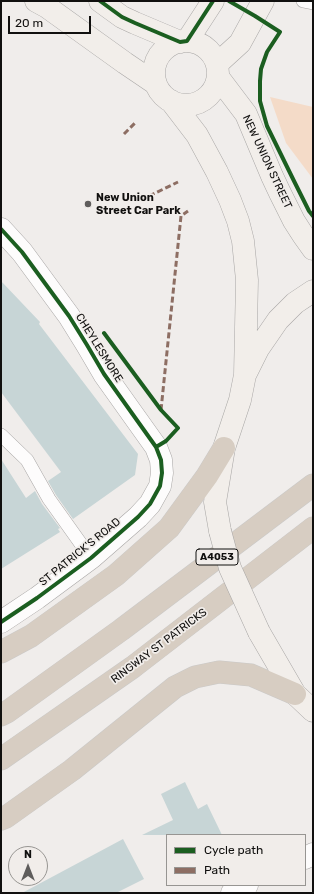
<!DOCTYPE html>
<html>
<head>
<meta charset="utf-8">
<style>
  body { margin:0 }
  #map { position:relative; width:314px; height:894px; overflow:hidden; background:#f0edeb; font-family:Rubik,sans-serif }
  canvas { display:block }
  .frame { position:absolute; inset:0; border:2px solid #11100f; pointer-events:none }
  .legend { position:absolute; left:166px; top:834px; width:140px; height:52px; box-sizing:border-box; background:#f1edea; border:1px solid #979592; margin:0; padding:5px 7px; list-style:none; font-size:12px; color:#11100f }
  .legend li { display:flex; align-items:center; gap:8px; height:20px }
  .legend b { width:20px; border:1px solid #979592 }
  .north { position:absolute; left:8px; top:846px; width:40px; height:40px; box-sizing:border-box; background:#f1edea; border:1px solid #979592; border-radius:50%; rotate:0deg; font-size:11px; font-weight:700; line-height:16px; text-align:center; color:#11100f }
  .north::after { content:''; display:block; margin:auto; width:14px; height:18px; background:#5f5d5c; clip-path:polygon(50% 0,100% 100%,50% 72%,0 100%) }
  .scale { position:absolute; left:8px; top:16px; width:83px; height:18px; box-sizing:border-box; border:2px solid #11100f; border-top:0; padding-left:5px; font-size:12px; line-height:14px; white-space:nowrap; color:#11100f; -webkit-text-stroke:3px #f1edea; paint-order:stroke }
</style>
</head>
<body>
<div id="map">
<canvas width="314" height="894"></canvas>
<div class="frame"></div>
<ul class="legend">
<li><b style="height:5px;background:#1b5e20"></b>Cycle path</li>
<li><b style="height:5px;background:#8d6e63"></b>Path</li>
</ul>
<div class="north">N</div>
<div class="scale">20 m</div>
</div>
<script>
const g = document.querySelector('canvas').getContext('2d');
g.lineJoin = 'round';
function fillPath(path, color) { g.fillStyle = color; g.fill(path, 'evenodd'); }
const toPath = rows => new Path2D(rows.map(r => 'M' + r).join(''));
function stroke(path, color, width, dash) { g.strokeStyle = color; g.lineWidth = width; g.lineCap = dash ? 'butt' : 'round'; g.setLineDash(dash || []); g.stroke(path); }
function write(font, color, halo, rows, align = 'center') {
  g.font = font + ' Rubik,sans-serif'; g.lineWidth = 3.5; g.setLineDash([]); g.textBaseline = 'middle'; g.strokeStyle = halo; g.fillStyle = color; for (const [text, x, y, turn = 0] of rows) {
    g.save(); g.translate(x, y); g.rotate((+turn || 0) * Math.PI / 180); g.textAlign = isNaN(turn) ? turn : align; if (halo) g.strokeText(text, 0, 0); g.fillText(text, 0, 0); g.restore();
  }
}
fillPath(toPath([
  [270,97,313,107,313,179,286,143]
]), '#f4dbc8');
fillPath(toPath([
  [1,281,40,322,39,324,138,454,135,475,73,519,56,495,48,481,61,472,1,392],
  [1,459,26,498,35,491,42,504,60,528,58,529,60,532,1,569],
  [185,782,198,809,207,804,222,835,142,835,173,820,161,794],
  [123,839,144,879,116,893,22,893]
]), '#c7d5d6');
const lane = toPath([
  [303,1,313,3],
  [1,435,27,460,49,499,91,558]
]);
const street = toPath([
  [1,229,22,252,69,316,87,345,104,374,156,447,161,460,162,473,160,486,150,504,138,517,91,558,37,598,1,622],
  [305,858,313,854],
  [232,893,247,885]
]);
const secondary = toPath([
  [36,1,47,7,125,63,156,84],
  [100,1,122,17,135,23,180,42],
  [187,41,213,1],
  '154 73a32 32 0 1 1 64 0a32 32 0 1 1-64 0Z',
  [217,64,240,43,263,1],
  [218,77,246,114,272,176,280,193,294,221,303,235,313,249],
  [171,101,197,135,217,172,230,200,238,221,243,241,247,280,245,375],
  [220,531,215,502,224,448,240,400,245,375,258,349,278,320,295,303,313,291],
  [259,632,295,694,313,711]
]);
const highway = toPath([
  [1,652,31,636,116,575,169,528,207,476,224,448],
  [1,715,7,712,121,630,313,485],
  [1,759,133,667,313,528],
  [1,819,6,817,72,770,175,687,195,677,219,672,251,675,295,694]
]);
stroke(lane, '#a8a6a5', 14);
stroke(street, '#a8a6a5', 23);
stroke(secondary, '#a8a6a5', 23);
stroke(highway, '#cac9c8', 23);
stroke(lane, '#fdfcfc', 13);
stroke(street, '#fdfcfc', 22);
stroke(secondary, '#f2eeea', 22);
stroke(highway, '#d7cdc2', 22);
const secondaryBridge = toPath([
  [220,531,230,568,259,632]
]);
stroke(secondaryBridge, '#a8a6a5', 23, []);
stroke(secondaryBridge, '#f2eeea', 22);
stroke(toPath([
  [124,134,135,123],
  [141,200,178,182],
  [161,410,181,216,188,211]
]), '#8d6e63', 3, [6, 3]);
stroke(toPath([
  [100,1,122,17,135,23,180,42,187,41,213,1],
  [229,1,255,16,280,32,267,52,261,69,260,81,260,101,267,126,294,181,309,211,313,216],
  [1,229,22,252,69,316,87,345,104,374,156,447,161,460,162,473,160,486,150,504,138,517,91,558,37,598,1,622],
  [104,333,161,410,178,428,166,441,156,447]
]), '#1b5e20', 4);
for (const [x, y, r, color] of [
  [88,204,4,"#5f5d5c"]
]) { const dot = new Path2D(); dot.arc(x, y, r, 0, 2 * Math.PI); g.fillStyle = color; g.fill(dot); stroke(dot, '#f1edea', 1.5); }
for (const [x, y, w] of [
  [217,557,42]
]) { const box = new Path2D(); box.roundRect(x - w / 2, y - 8, w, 16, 3); g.fillStyle = '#f1edea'; g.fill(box); stroke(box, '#11100f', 1); }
write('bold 10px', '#11100f', null, [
  ["A4053",217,557]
]);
write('11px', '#11100f', '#f1edea', [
  ["NEW UNION STREET",267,162,65],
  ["CHEYLESMORE",99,348,58],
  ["ST PATRICK'S ROAD",80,552,-39],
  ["RINGWAY ST PATRICKS",159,646,-37]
]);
write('bold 11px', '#11100f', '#f1edea', [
  ["New Union",96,198],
  ["Street Car Park",96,211]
], 'left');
</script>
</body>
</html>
